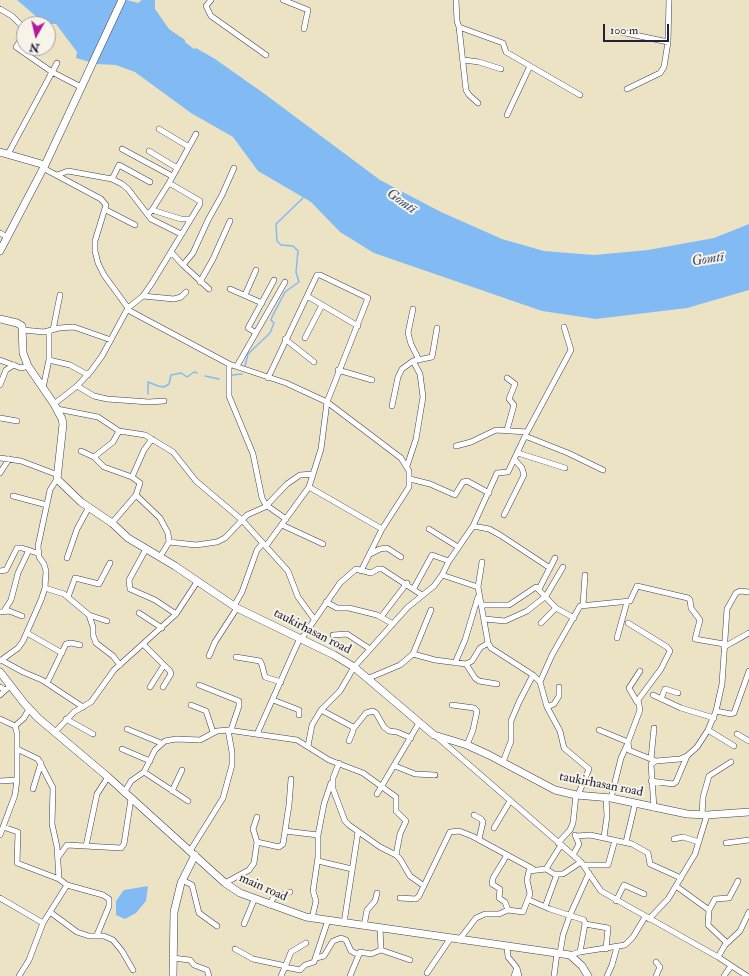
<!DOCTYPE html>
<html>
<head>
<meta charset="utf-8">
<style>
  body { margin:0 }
  #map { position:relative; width:749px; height:976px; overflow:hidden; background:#ece3c5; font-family:"IM FELL Double Pica",serif }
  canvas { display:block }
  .north { position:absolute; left:16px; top:16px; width:40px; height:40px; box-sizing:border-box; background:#f7f3e8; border:1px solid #a29fa3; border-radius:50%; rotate:188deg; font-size:11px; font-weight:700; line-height:16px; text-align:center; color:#22223b }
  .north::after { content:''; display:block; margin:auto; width:14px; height:18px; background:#b5179e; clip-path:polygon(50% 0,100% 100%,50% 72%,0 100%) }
  .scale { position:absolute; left:603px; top:24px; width:66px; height:18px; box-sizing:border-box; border:2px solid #22223b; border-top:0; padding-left:5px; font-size:12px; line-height:14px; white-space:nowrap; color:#22223b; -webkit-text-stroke:3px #f7f3e8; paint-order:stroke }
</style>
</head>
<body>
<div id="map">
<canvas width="749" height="976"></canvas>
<div class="north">N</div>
<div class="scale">100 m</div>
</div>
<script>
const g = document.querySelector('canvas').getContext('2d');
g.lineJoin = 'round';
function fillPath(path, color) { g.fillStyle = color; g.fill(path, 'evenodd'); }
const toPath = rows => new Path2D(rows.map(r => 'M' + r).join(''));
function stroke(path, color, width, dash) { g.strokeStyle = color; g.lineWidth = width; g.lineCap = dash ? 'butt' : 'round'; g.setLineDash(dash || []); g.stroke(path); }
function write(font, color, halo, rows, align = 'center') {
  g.font = font + ' "IM FELL Double Pica",serif'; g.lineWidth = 4; g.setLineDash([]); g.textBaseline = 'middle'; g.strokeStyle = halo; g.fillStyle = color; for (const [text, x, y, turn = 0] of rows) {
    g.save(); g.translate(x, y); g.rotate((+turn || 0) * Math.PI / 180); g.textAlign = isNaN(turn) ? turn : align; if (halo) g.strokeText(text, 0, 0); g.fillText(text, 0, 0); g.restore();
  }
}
fillPath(toPath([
  [17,0,127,0,138,3,142,0,155,0,155,9,169,29,185,40,185,42,194,49,196,48,215,59,262,92,380,180,441,212,502,239,544,251,594,255,648,250,714,238,749,224,749,290,687,308,596,319,542,311,374,253,340,232,311,202,258,171,233,137,191,113,135,72,116,65,97,64,76,58,77,52,56,24,45,24],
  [148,886,146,901,136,913,125,919,116,915,116,901,124,890]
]), '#82bbf3');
stroke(toPath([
  [245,366,248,354,270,333,274,323,271,320,272,317,285,292,299,282,296,272,298,251,293,246,281,245,277,241,276,224,303,198],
  [232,375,242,374],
  [205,376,219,379],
  [148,394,148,382,158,386,164,387,169,384,171,375,181,373,187,377,194,372,197,373]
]), '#82bbf3', 1.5);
const street = toPath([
  [211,0,206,6,211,16,266,55],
  [283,0,308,10,304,29],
  [456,0,457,21,459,27,503,43,506,52,580,95],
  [0,9,12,16,22,26,21,39,16,47,52,72,81,87],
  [459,27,466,90,469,95,478,103],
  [616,31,668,42],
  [464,60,479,62,501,69],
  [627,89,660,73,664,67,668,42,669,0],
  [507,115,530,66],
  [159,129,189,147],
  [122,149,172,176],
  [149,151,177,168],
  [8,154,57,63],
  [43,168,101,199,106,205,95,241,95,251,98,263,104,275,128,308],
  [57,175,68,171,112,179,122,184,128,189,151,219,181,234],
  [112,179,119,165,150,182],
  [106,210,135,225],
  [152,210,181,219,190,219],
  [148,214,152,210,169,183,196,134],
  [0,233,7,237],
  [171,252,183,265,209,289],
  [183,265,193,253,208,220,222,195,234,168],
  [200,282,213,259,230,221],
  [230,289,262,303],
  [245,295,256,270],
  [143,296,174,299,181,297,186,292],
  [307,296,358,326],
  [413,309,408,333,411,344,419,360],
  [128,310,229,364,286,383,327,402,401,458,409,471,409,487,382,529,361,571],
  [23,330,44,332,59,328,74,327,111,340],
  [53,330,60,295],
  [256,333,248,328,274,280],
  [305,338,322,305],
  [285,339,314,362],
  [0,360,21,368,28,366],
  [49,360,70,365,88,375],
  [229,364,229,396,253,454,262,498,266,505,286,519],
  [237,366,285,282],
  [338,370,372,380],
  [507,378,515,384,509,399,514,405,507,430],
  [0,385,6,370,14,365],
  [77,386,94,396,107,399,149,402,164,401],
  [43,388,49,360,49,332],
  [54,404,77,386,91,371,102,356,128,308,143,296,152,283,200,204,200,201,169,183],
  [392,406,398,377,402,369,413,361,432,357,437,328],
  [57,409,98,417,119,431,145,435,173,452,196,481,242,520,288,571,298,597,314,619],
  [0,418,17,421],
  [525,436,568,453,603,470],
  [456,446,471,442,496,430,527,432],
  [81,451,94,457,104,467,132,477,140,483,136,495,112,523],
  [518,453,565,468],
  [94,457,113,442,119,431],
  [0,458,21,461,58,475],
  [407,466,416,439,423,397,420,374,413,361],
  [0,473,9,459],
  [132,477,144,450,152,439],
  [410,479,430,484,455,495,463,482,467,481,489,493],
  [309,487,382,529],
  [136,495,160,518,168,533,169,542,160,557],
  [13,496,47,505],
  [504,515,524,475,522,468,514,459],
  [282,525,323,544],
  [473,526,489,529,500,535,550,568],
  [429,529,458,547],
  [169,542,196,545,217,542,225,538,247,515,265,507,287,484,300,475,313,474],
  [266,546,309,487,321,449,327,402,368,298,320,275,317,275,268,378],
  [146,549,129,580,130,589,155,600,176,614],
  [370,554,380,549,387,548,401,557],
  [67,558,77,529,89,507],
  [482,562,478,587,488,643,491,648,533,675,540,682,547,707,560,731,564,748,589,769,578,795],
  [0,571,6,570,17,548,22,548,37,553],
  [442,575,478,587],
  [45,588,64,594,89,615,107,621],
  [414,588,432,555,449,561],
  [539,589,555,558],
  [68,597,75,578,99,584,110,563],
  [326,602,337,608,349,608,377,615,393,624],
  [481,605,509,605,536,587,556,608,574,618],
  [583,605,585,575],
  [234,606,242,592,257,550,263,543],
  [4,611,11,600,18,573,29,550],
  [0,612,9,611,22,616],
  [139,613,162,628],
  [89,615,93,627,93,635,96,643,113,656,120,665],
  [381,617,407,583],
  [485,619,505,621,527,611,546,596,563,567],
  [541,623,556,608],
  [628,623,667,647,670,651,661,669,638,700,640,710,628,742,629,750,631,751,656,761],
  [27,633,62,653],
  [333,635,347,634,370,649],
  [302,638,340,583,356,569,371,573,378,569,382,569,422,595],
  [617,638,627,602],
  [143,644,170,671,171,674,163,687],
  [724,647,749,633],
  [413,654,431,610],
  [209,656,215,642,237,608],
  [236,657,260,661,262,665,265,677,281,682],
  [1,660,23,672,42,680,83,707],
  [0,661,18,648,23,641,41,600,45,588,46,571,44,564,39,557,38,546,50,490,57,479],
  [455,663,465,640,478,597],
  [466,664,475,678,479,681,497,684],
  [369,678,400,665,413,654,435,660,466,664,472,661,480,648,488,643],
  [540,682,552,655,580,606,630,601,637,586,688,598,690,600,691,608,700,620,695,639,724,644],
  [47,683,66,644,71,643,80,645],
  [199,685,239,701,239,706,231,730],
  [0,687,5,690],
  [150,687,164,665],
  [0,695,10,686],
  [653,695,681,708,714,718],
  [661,699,665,689,678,693],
  [273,700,299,710,299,715],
  [637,702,629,688,640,671],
  [191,705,206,711,213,732],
  [452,705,474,708,477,711,473,730,467,745],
  [547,707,554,704,559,696,559,687],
  [321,710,353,727,353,731,349,741],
  [716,711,731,714,734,713,749,671],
  [0,719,15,726,17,733,17,780,15,795,0,835],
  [66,719,93,734],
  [15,726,24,718,29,709],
  [354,728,366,713,373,711,376,713,384,727,389,731,397,732,411,738],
  [127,729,161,743],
  [599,730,628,742],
  [708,730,734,746],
  [55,732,74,712,91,702,114,670,176,614,197,582],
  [257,734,300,638],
  [737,734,749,741],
  [437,737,581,862,601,891,718,957,747,976],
  [308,746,312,725,321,710,340,691,354,667,408,607,434,586,442,575,449,561,473,526,497,473,508,472,527,432,571,350,564,327],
  [17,749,38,759,53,788,52,824,57,847,59,879],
  [122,749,150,761],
  [651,759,654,728],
  [503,762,511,741,511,721,519,702,533,675],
  [339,763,333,778,333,789,345,821,349,825,380,847,396,855,400,859,410,876,424,886],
  [395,766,415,774,435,775],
  [144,772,188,801],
  [0,781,17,780],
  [651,781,673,784,676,782,687,756],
  [33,789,41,763],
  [172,791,182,770],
  [124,793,131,781,144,772,155,750,165,741,176,739,200,740,217,731,228,730,297,740,329,760,363,773,396,797,396,811,406,821,400,834,396,855],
  [377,794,419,723],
  [611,798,621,758,627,745],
  [654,808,651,764,656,761,680,759,687,756,697,747,708,730,716,711,722,684,727,609,736,593,740,591,749,592],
  [474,815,481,819,483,822,479,839],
  [702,815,703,797,709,776,731,762],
  [3,827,18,832,17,863,59,879,67,885,103,895,109,899,109,906,97,935],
  [494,828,510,801],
  [285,831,318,835],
  [577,836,590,835,632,844,648,853,650,864,681,878],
  [604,837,607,816,606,798],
  [674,839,683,837,699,842],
  [257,842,279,847,283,844,289,805,291,779],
  [626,842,635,804],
  [558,843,570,830,573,823,576,795],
  [726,843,749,840],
  [86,846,97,794,108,777],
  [190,851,223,798,232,765,232,752,228,730],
  [507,855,493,878,492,884,500,889,499,898,505,902,508,910],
  [573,855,579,844,575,835],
  [59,856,67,845,121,848,124,844,131,799],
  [318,861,352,869],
  [584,865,608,865,615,840],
  [546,869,554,874,563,874,581,862],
  [182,880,192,885,199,913,217,926],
  [225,883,249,870,254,863,257,842,253,829,257,817],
  [676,886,709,910,708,925,727,943],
  [0,898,43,923],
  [400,898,416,899,419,896,450,832,459,831,472,836,533,869],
  [529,900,550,909,584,920,585,924,580,952],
  [616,901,624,885,644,894],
  [269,905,274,897,290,892],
  [545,907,557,874],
  [709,910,715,899,729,898,738,881],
  [50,912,77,932,89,936,104,936,113,940,122,951,133,970],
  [312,918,316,901,313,891,318,857,318,835,324,804,331,783],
  [649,919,668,899,695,854,707,815],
  [344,923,358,832],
  [244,924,254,900],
  [585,924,608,928,606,949],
  [364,926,367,910,375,901,377,893],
  [380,928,381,950,410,960],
  [459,940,476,918,485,914,499,914,508,910,523,912,530,894,527,880,529,871,546,869,561,845],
  [507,947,508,957,517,968,519,976],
  [235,949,253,959,286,966],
  [560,953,563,935,570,915,589,873],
  [570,955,580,952,625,945,633,937,645,917],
  [718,957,725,945,740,931,749,912],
  [172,958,190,960,194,965,207,970,209,976],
  [316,958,324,956,333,941,341,938,346,940,351,951,359,955],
  [656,962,660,967,656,976],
  [285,967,291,952,306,943],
  [427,973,450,939],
  [19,976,29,960,43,923,67,885],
  [281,976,285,967,300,970,305,965,314,962,328,920],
  [350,976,360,952,371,954,381,950],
  [514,976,517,968],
  [554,976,557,953],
  [607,976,612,965,617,947],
  [724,976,731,966]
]);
const secondary = toPath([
  [0,152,45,165],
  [0,251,45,165,122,0],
  [0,319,17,323,22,326,23,353,28,366,54,404,62,419,63,424,57,479,81,502,112,523,128,538,175,566,237,608,334,655,354,667,434,735,467,745,489,755,555,790,576,795,611,798,687,814,707,815,749,812],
  [0,672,24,703,38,718,108,777,225,883,240,893,306,917,570,955,582,966,588,976],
  [173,976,174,912,181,883,195,855]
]);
stroke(street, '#403f50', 6);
stroke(secondary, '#403f50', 8);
stroke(street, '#fff', 5);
stroke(secondary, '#fff', 7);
write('13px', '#22223b', '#f7f3e8', [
  ["taukirhasan road",312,632,27],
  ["taukirhasan road",601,785,11],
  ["main road",263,888,24]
]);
write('italic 14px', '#3f5072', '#f7f3e8', [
  ["Gomtī",401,202,35],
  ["Gomtī",708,260,-9]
]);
</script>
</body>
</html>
